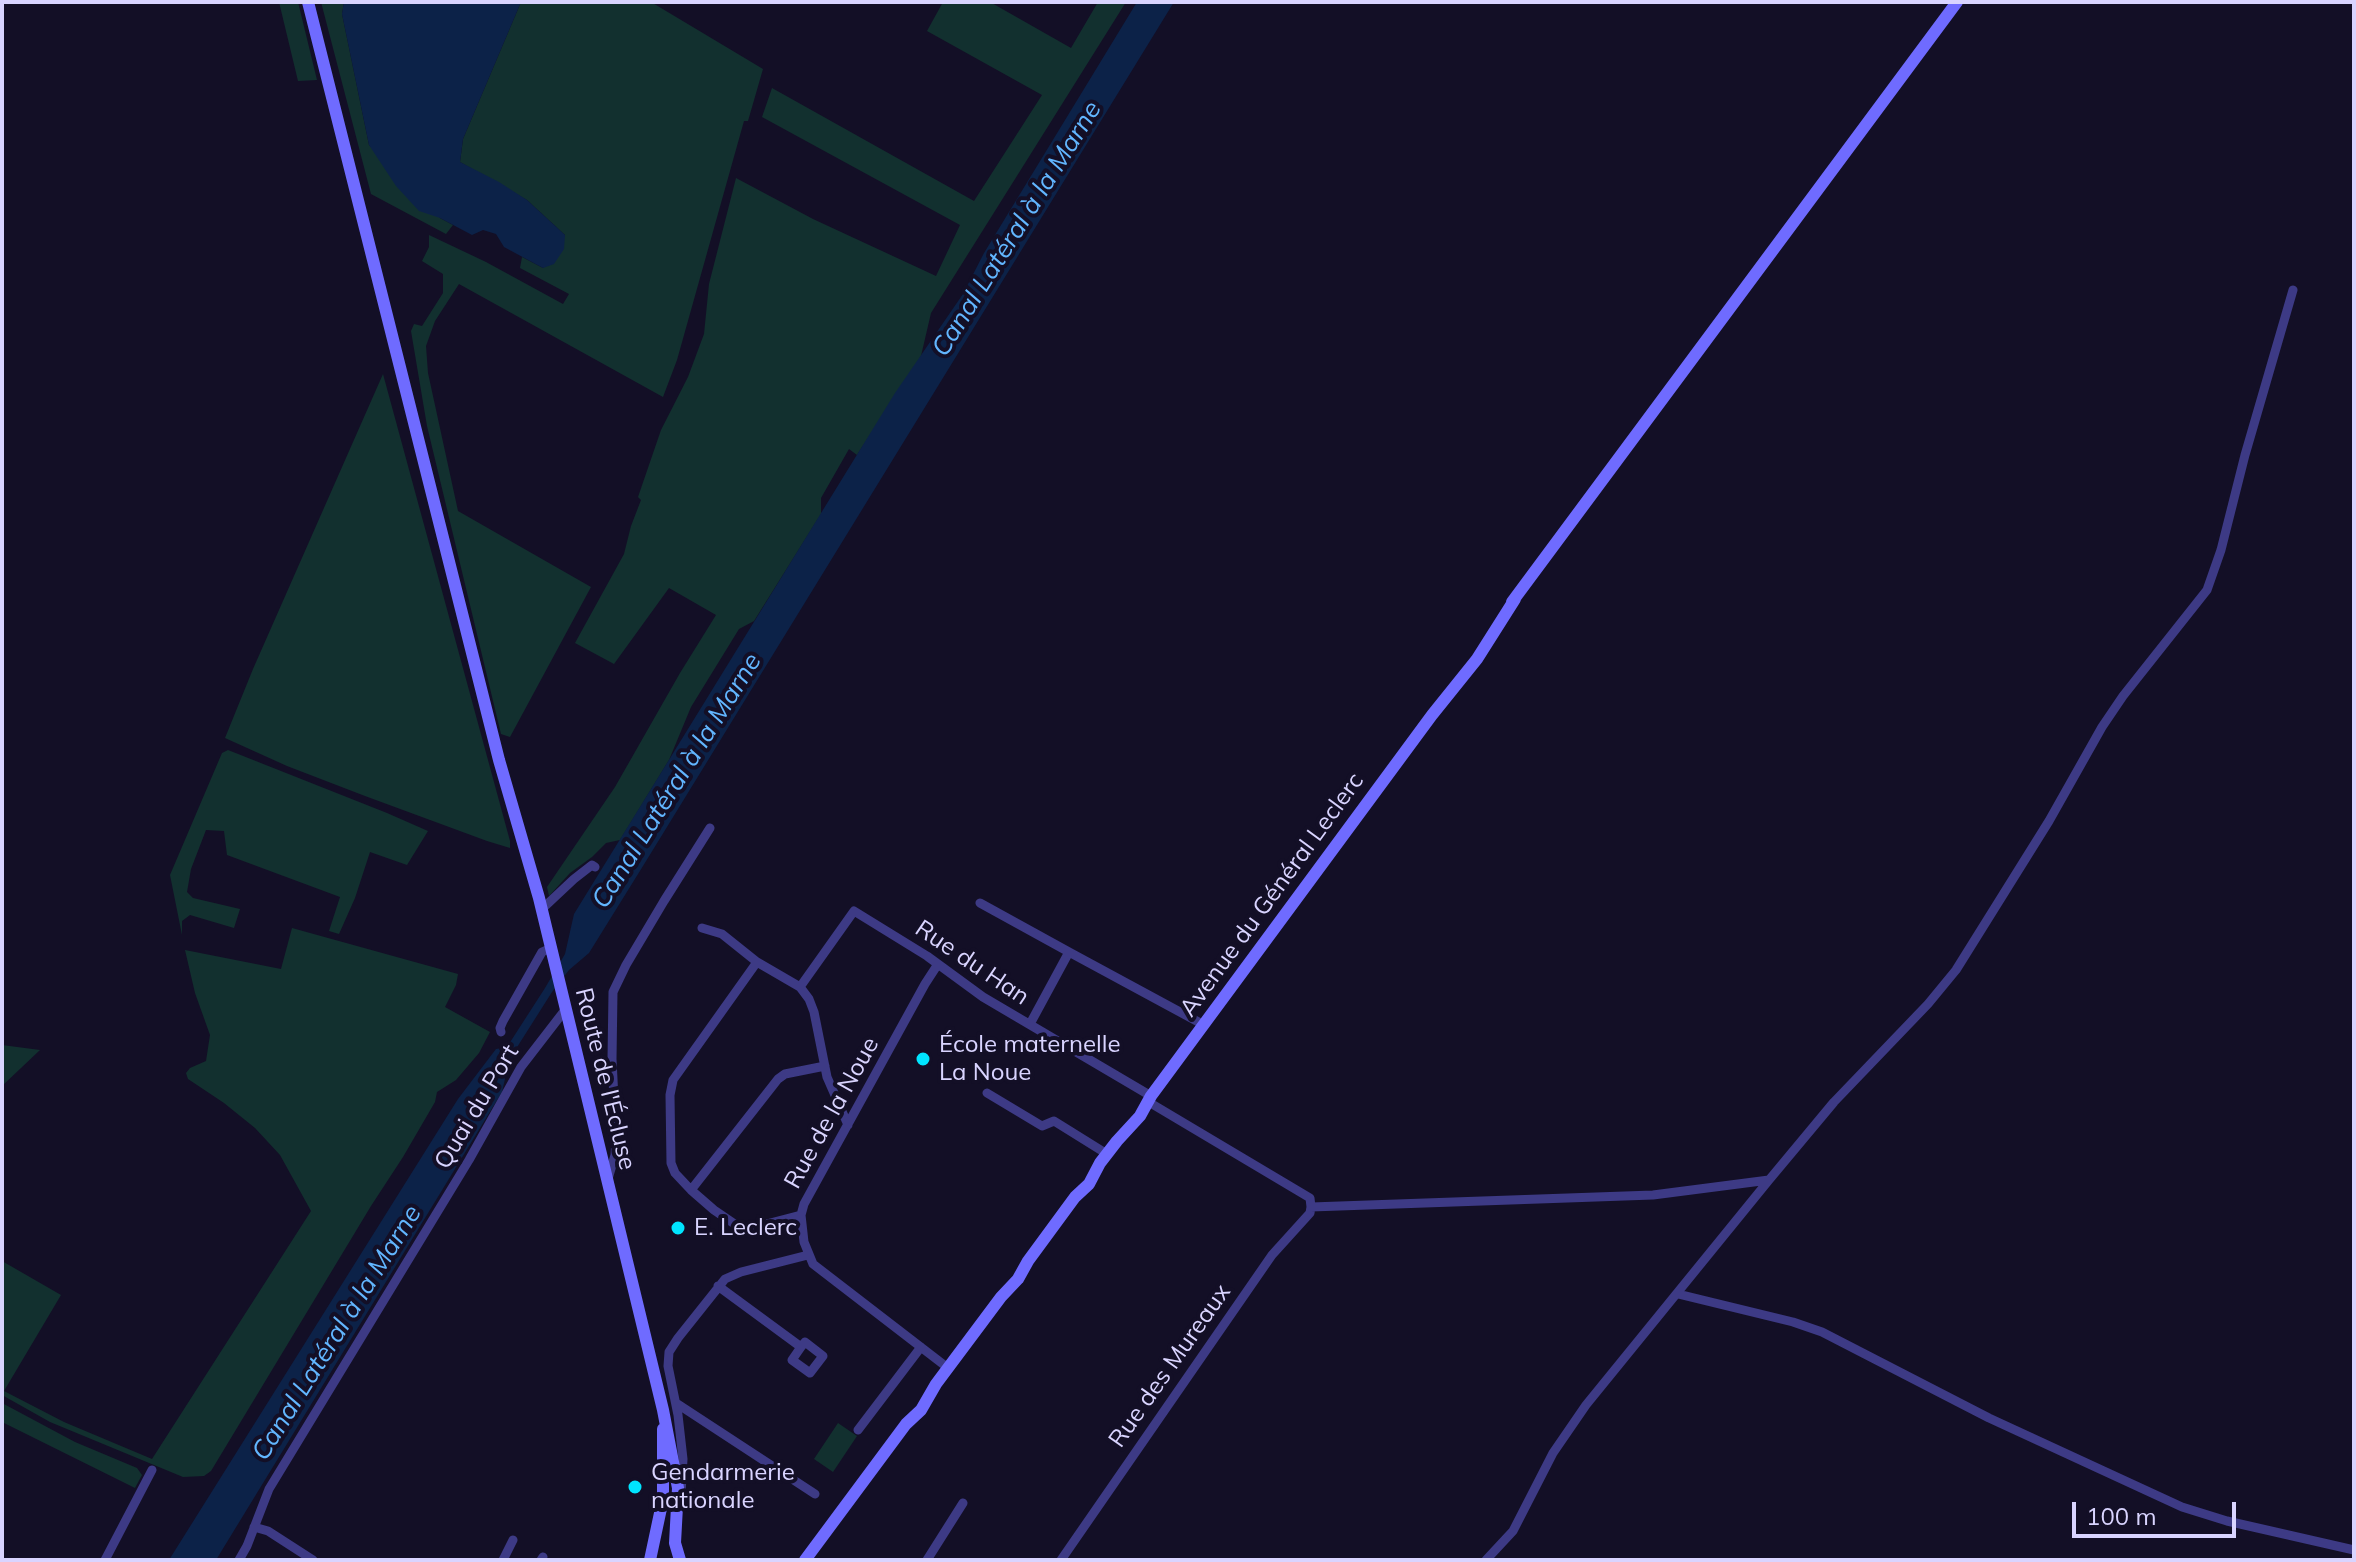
<!DOCTYPE html>
<html>
<head>
<meta charset="utf-8">
<style>
  body { margin:0 }
  #map { position:relative; width:2356px; height:1562px; overflow:hidden; background:#130f26; font-family:Mulish,sans-serif }
  canvas { display:block }
  .frame { position:absolute; inset:0; border:4px solid #d9d4ff; pointer-events:none }
  .scale { position:absolute; left:2072px; top:1502px; width:164px; height:36px; box-sizing:border-box; border:4px solid #d9d4ff; border-top:0; padding-left:10px; font-size:24px; line-height:28px; white-space:nowrap; color:#d9d4ff; -webkit-text-stroke:6px #130f26; paint-order:stroke }
</style>
</head>
<body>
<div id="map">
<canvas width="2356" height="1562"></canvas>
<div class="frame"></div>
<div class="scale">100 m</div>
</div>
<script>
const g = document.querySelector('canvas').getContext('2d');
g.lineJoin = 'round';
function fillPath(path, color) { g.fillStyle = color; g.fill(path, 'evenodd'); }
const toPath = rows => new Path2D(rows.map(r => 'M' + r).join(''));
function stroke(path, color, width, dash) { g.strokeStyle = color; g.lineWidth = width; g.lineCap = dash ? 'butt' : 'round'; g.setLineDash(dash || []); g.stroke(path); }
function write(font, color, halo, rows, align = 'center') {
  g.font = font + ' Mulish,sans-serif'; g.lineWidth = 8; g.setLineDash([]); g.textBaseline = 'middle'; g.strokeStyle = halo; g.fillStyle = color; for (const [text, x, y, turn = 0] of rows) {
    g.save(); g.translate(x, y); g.rotate((+turn || 0) * Math.PI / 180); g.textAlign = isNaN(turn) ? turn : align; if (halo) g.strokeText(text, 0, 0); g.fillText(text, 0, 0); g.restore();
  }
}
fillPath(toPath([
  [279,2,298,2,317,80,298,81],
  [321,2,344,2,342,14,369,145,440,218,453,225,446,234,371,194],
  [521,2,651,2,763,69,748,121,744,121,677,360,663,397,459,284,435,321,426,346,428,373,458,511,591,587,510,737,501,734,427,426,411,331,414,324,422,326,443,293,443,274,422,261,429,247,429,235,486,262,563,304,569,294,520,268,522,257,543,268,565,235,527,200,460,162,463,139],
  [943,2,990,2,1071,48,1098,2,1126,2,931,313,921,356,857,455,849,449,821,498,821,514,754,621,739,629,691,707,669,760,620,840,606,843,592,857,570,873,549,896,547,887,615,787,680,673,716,615,669,588,614,664,575,643,624,554,631,526,641,500,638,497,661,430,688,377,704,334,709,284,736,178,813,219,936,276,960,225,762,117,772,88,974,201,1042,95,927,31],
  [383,374,510,841,510,848,487,841,365,796,287,766,225,738,253,669],
  [228,750,387,813,428,831,407,865,370,852,355,898,339,934,329,931,340,897,227,855,224,831,206,830,191,869,187,892,193,898,240,909,234,928,190,915,182,921,182,935,170,875,222,753],
  [292,928,458,974,456,985,445,1007,490,1032,479,1053,456,1080,437,1092,435,1102,403,1157,371,1206,211,1471,204,1476,183,1477,50,1422,2,1395,2,1261,61,1295,4,1391,64,1422,152,1459,311,1211,280,1155,255,1128,224,1103,188,1079,186,1073,190,1068,206,1061,210,1035,195,993,185,950,281,969],
  [2,1045,40,1050,2,1086],
  [2,1403,75,1442,137,1468,142,1475,135,1488,2,1422],
  [838,1423,857,1436,833,1472,814,1459]
]), '#12302f');
fillPath(toPath([
  [344,2,521,2,463,139,460,162,499,182,527,200,565,235,564,249,554,264,543,268,504,247,496,234,483,230,472,235,440,218,419,211,396,186,369,145,342,14],
  [1137,2,1174,2,643,866,589,953,569,970,552,992,514,1052,507,1070,502,1092,216,1560,169,1560,458,1099,496,1049,507,1047,545,988,565,954,574,914,895,393,963,294,984,253]
]), '#0c2248');
stroke(toPath([
  [980,903,1069,952],
  [542,909,574,879,592,865,595,867],
  [702,928,722,934,757,962],
  [938,964,925,984,804,1204,801,1215,804,1242,813,1264,948,1368],
  [800,987,854,911,927,956,983,997,1151,1096],
  [1030,1024,1069,952,1204,1025],
  [501,1032,500,1028,503,1021,542,952,551,948],
  [987,1093,1042,1126,1054,1121,1107,1154],
  [608,1179,615,1155,616,1140,612,1059,613,992,626,965,664,901,710,828],
  [691,1190,778,1079,785,1074,825,1066],
  [1311,1207,1653,1195,1769,1180],
  [801,1215,755,1227,746,1228,736,1225,714,1210,691,1190,675,1173,671,1163,670,1095,673,1080,757,962,800,987,809,999,814,1012,827,1077,848,1125],
  [718,1286,801,1347,805,1342,823,1356,810,1373,792,1360,801,1347],
  [1678,1294,1793,1322,1822,1332,1989,1418,2182,1507,2227,1521,2354,1550],
  [676,1403,815,1494],
  [858,1430,921,1347],
  [681,1494,683,1459,678,1415,668,1366,669,1352,678,1338,725,1279,741,1272,808,1255],
  [254,1527,268,1531,313,1560],
  [105,1560,152,1470],
  [239,1560,247,1546,269,1489,469,1160,521,1067,565,1010],
  [503,1560,513,1540],
  [541,1560,543,1557],
  [927,1560,963,1503],
  [1061,1560,1272,1255,1310,1213,1311,1207,1310,1198,1147,1101],
  [1486,1560,1513,1531,1553,1453,1586,1405,1769,1180,1834,1102,1928,1004,1956,970,2049,821,2102,727,2123,696,2207,590,2221,550,2245,455,2293,290]
]), '#3d3a85', 9);
stroke(toPath([
  [308,2,499,760,539,898,663,1410,678,1488,675,1543,680,1560],
  [1512,602,1957,2],
  [650,1560,663,1499,663,1429],
  [805,1560,906,1424,921,1410,936,1384,1001,1297,1018,1279,1028,1261,1075,1197,1089,1184,1100,1163,1117,1141,1140,1116,1151,1096,1432,715,1477,659,1515,599]
]), '#6f6bff', 12);
for (const [x, y, r, color] of [
  [923,1059,8,"#00e5ff"],
  [678,1228,8,"#00e5ff"],
  [635,1487,8,"#00e5ff"]
]) { const dot = new Path2D(); dot.arc(x, y, r, 0, 2 * Math.PI); g.fillStyle = color; g.fill(dot); stroke(dot, '#130f26', 3); }
write('24px', '#d9d4ff', '#130f26', [
  ["Avenue du Général Leclerc",1272,895,-54],
  ["Rue du Han",972,963,34],
  ["Route de l'Écluse",605,1079,76],
  ["Quai du Port",477,1107,-59],
  ["Rue de la Noue",832,1113,-61],
  ["Rue des Mureaux",1170,1366,-55]
]);
write('24px', '#d9d4ff', '#130f26', [
  ["École maternelle",939,1045],
  ["La Noue",939,1073],
  ["E. Leclerc",694,1228],
  ["Gendarmerie",651,1473],
  ["nationale",651,1501]
], 'left');
write('italic 26px', '#62b6ff', '#130f26', [
  ["Canal Latéral à la Marne",1017,229,-58],
  ["Canal Latéral à la Marne",677,781,-58],
  ["Canal Latéral à la Marne",337,1333,-58]
]);
</script>
</body>
</html>
